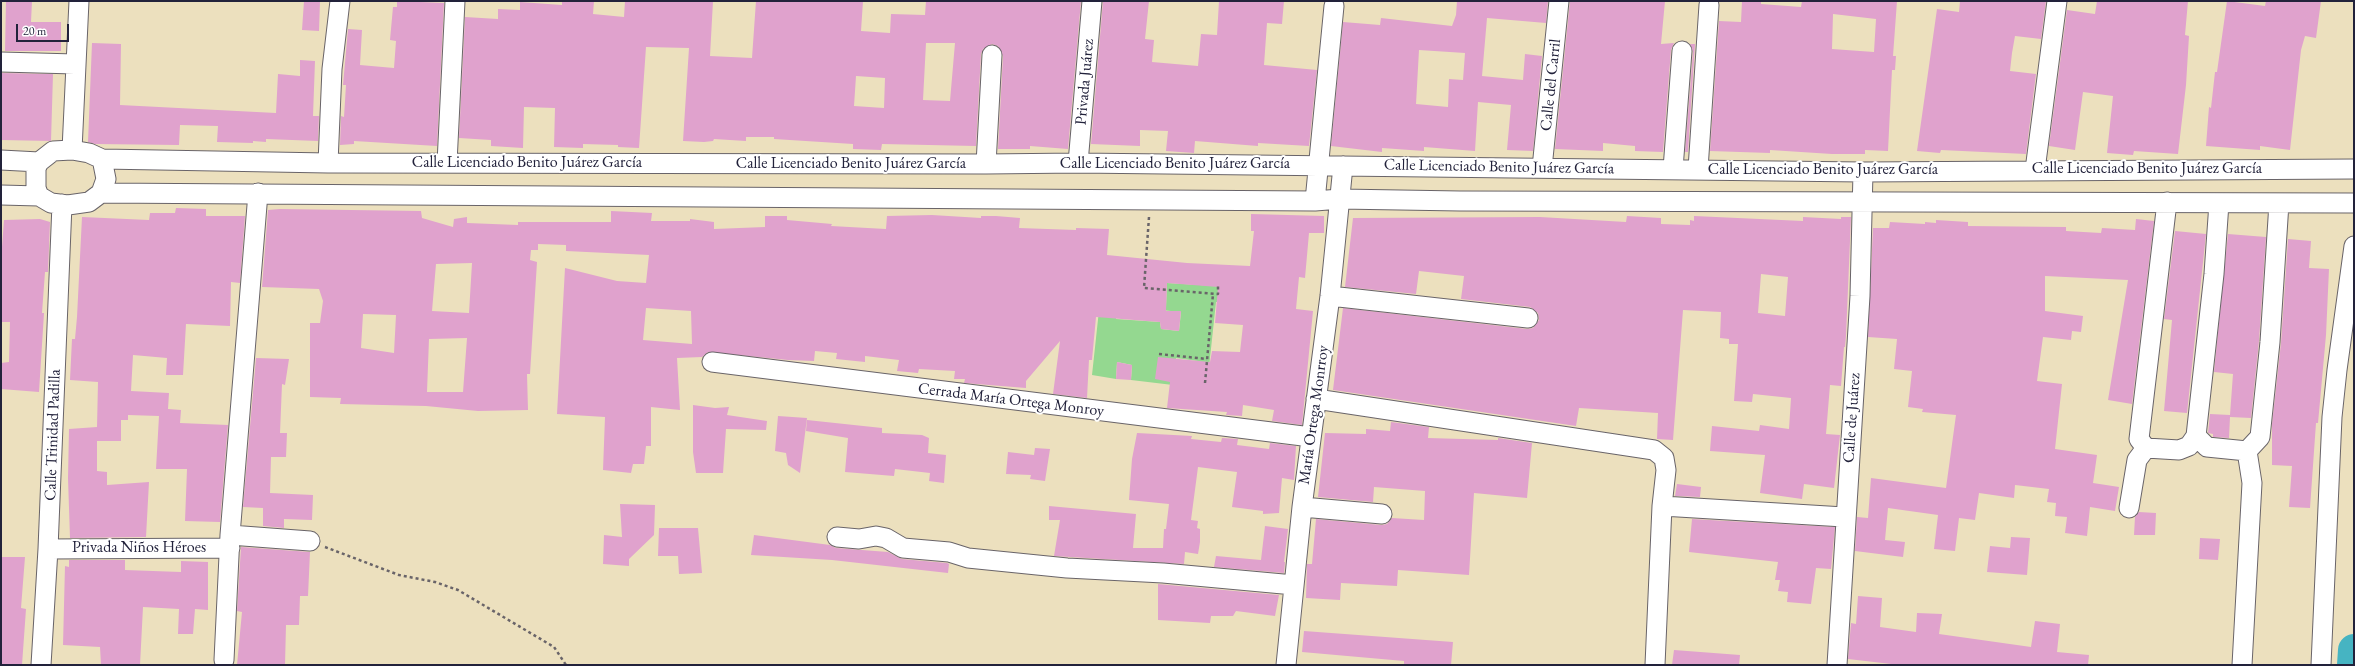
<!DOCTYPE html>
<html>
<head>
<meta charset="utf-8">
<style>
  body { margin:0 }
  #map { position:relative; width:2355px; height:666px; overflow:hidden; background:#ece0be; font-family:"EB Garamond",serif }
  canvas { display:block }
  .frame { position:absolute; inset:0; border:2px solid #22223b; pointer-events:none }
  .scale { position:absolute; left:16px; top:24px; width:53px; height:18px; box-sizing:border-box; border:2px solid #22223b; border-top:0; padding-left:5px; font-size:12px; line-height:14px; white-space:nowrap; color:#22223b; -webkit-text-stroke:3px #fff; paint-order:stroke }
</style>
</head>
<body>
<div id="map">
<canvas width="2355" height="666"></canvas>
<div class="frame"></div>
<div class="scale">20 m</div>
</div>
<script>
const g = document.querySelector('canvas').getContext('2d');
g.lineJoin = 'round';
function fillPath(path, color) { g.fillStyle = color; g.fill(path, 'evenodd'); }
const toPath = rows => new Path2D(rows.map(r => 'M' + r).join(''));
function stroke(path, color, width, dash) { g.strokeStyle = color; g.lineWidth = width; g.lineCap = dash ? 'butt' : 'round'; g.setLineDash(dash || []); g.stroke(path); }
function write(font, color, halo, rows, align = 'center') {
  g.font = font + ' "EB Garamond",serif'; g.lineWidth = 4; g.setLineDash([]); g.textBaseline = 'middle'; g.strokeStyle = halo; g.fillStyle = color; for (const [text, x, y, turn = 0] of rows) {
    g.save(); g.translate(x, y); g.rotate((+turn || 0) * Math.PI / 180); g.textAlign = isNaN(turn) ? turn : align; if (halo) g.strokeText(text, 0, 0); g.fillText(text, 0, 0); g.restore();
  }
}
fillPath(toPath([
  [1167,283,1232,287,1230,302,1216,302,1207,386,1198,361,1176,358,1173,385,1131,380,1132,365,1117,362,1116,379,1092,375,1100,301,1117,303,1116,319,1160,322,1161,329,1179,331,1181,312,1161,310,1166,307]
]), '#94d890');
stroke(toPath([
  [2353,665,2354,650]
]), '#46b4c2', 32);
fillPath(toPath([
  [6,1,32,1,31,22,61,22,61,51,5,51],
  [304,1,320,1,319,31,302,30],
  [397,1,444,3,437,146,354,141,354,144,340,145,341,116,344,117,346,85,343,85,348,29,362,30,360,65,394,68,396,41,390,40,393,7,397,7],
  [562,1,594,1,593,14,624,17,625,1,713,1,710,56,752,58,756,1,863,1,861,31,890,33,891,14,925,15,926,1,1081,1,1068,149,1030,146,1030,149,998,149,1003,56,998,46,992,44,983,49,981,54,976,146,882,144,881,150,853,149,853,144,774,139,774,137,746,137,746,141,714,139,713,141,704,142,683,141,689,48,646,47,639,148,618,147,618,145,583,144,583,148,554,147,555,108,524,107,523,148,491,146,491,140,459,138,465,17,498,19,498,9,520,10,520,2,562,5],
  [926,43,955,43,950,101,923,100],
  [856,76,885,78,884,108,854,106],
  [1103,1,1149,1,1145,39,1154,40,1152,62,1198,66,1201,34,1217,35,1219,1,1284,1,1282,24,1267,23,1264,65,1317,70,1309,146,1258,143,1258,146,1195,141,1194,153,1166,151,1168,131,1140,130,1140,146,1091,144],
  [1457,1,1548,1,1546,23,1487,18,1482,76,1523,80,1525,54,1542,56,1533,151,1507,150,1511,105,1478,102,1475,151,1424,147,1424,151,1382,148,1382,152,1331,146,1343,22,1380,25,1381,18,1452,26,1456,15],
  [1419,50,1465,53,1463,80,1449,79,1448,107,1416,104],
  [1570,1,1665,1,1661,44,1674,43,1671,50,1663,152,1635,151,1635,146,1603,143,1603,151,1555,149],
  [1742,1,1761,1,1761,4,1801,7,1802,1,1897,1,1893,56,1896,56,1895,70,1892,70,1888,151,1865,150,1865,154,1832,154,1770,150,1770,153,1710,151,1719,21,1741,22],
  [1833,14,1876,19,1874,52,1832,49],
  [1960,1,2046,1,2041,39,2015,36,2012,53,2010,71,2036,74,2026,154,1941,150,1940,153,1917,151,1937,9,1959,12],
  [2097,1,2188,1,2185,35,2189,36,2186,85,2178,154,2134,151,2133,155,2107,153,2113,96,2083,92,2075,150,2049,146,2067,10,2095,14],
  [2227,1,2265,6,2266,1,2321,1,2316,38,2305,36,2301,50,2290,150,2260,146,2260,150,2206,146,2209,107,2211,108,2215,72,2217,72],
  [92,43,121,44,120,105,276,113,278,74,300,76,300,60,315,61,313,116,319,116,318,141,266,139,266,142,253,141,253,143,217,142,218,126,180,125,179,145,95,144,88,142],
  [1690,44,1695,44,1688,152,1685,152,1693,52],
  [1,73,53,74,51,141,1,140],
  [176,208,206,209,206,216,245,216,240,283,231,282,230,326,186,324,183,375,166,375,167,358,133,355,131,391,169,393,168,409,181,410,180,423,228,425,220,522,185,521,187,469,156,469,159,416,128,415,128,420,121,420,121,441,97,441,97,471,107,472,107,485,149,482,146,537,70,538,68,478,69,429,97,427,98,382,70,380,72,339,75,339,77,317,82,217,149,220,150,213,175,213],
  [280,209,421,211,422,218,453,227,454,219,467,217,467,223,518,225,518,222,611,222,611,211,652,213,651,221,690,221,690,219,714,222,714,229,765,227,765,216,787,216,787,220,832,224,831,226,886,229,887,216,932,215,981,218,981,216,996,216,1020,218,1019,228,1076,230,1076,228,1109,229,1107,255,1187,263,1250,266,1254,231,1251,231,1251,214,1324,216,1324,233,1309,233,1305,278,1299,277,1296,309,1313,311,1302,425,1272,421,1274,410,1243,405,1242,416,1226,415,1227,412,1167,408,1170,382,1155,379,1158,357,1210,362,1212,351,1240,352,1243,325,1215,323,1218,287,1167,283,1166,311,1181,311,1179,331,1161,329,1160,322,1096,317,1092,360,1089,360,1087,398,1053,394,1060,341,1026,381,1026,388,964,383,965,379,954,379,955,371,919,369,918,373,897,371,899,360,865,356,865,362,836,359,837,353,815,351,814,361,788,360,708,352,702,357,677,358,680,410,651,407,651,446,646,446,644,464,633,464,631,473,603,470,605,417,557,414,565,268,617,281,646,283,649,255,566,251,566,245,538,244,538,250,531,250,530,260,537,262,530,374,527,374,528,410,478,411,426,406,340,404,341,398,310,397,310,323,320,323,323,301,319,289,262,287,268,210],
  [472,263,469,313,432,311,436,264],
  [646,308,691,311,692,344,643,340],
  [363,314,396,315,394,353,361,348],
  [467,338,463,392,427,392,429,339],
  [1627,216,1661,218,1661,224,1690,225,1690,220,1694,221,1694,216,1803,221,1803,217,1841,219,1841,217,1851,217,1846,336,1845,347,1844,347,1841,386,1830,385,1826,434,1840,435,1834,488,1804,484,1802,499,1760,493,1765,455,1710,451,1712,426,1759,431,1760,425,1789,429,1791,398,1753,394,1752,402,1734,401,1738,344,1729,344,1729,339,1720,338,1721,312,1683,310,1673,440,1657,439,1658,413,1579,408,1576,426,1333,390,1343,308,1527,329,1533,328,1539,320,1538,313,1530,307,1461,299,1464,276,1419,271,1416,294,1345,287,1353,218,1540,217,1626,222],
  [1761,274,1788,277,1785,316,1758,313],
  [40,219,50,222,48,272,45,272,42,313,44,313,39,392,1,389,1,363,9,362,10,322,1,322,1,260,4,220],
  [2136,219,2154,221,2132,404,2108,400,2128,280,2045,276,2045,311,2083,316,2081,332,2072,331,2071,340,2043,337,2037,381,2062,384,2055,449,2097,455,2093,483,2119,487,2115,511,2090,507,2087,536,2065,533,2067,517,2055,516,2056,503,2047,502,2049,489,2015,485,2014,498,1979,493,1975,520,1959,518,1955,551,1934,549,1938,515,1888,508,1885,540,1905,542,1903,557,1855,551,1857,517,1868,518,1871,478,1946,488,1956,415,1922,412,1923,409,1908,407,1912,371,1894,369,1897,339,1868,337,1873,228,1889,228,1890,222,1925,224,1925,222,1936,223,1936,220,1968,222,1968,226,2066,227,2066,231,2101,233,2102,228,2135,230],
  [2175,231,2206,234,2187,413,2164,411,2172,320,2164,319],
  [2228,234,2266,237,2259,341,2251,418,2230,417,2229,438,2213,437,2213,434,2208,433,2210,414,2230,415,2233,374,2214,372],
  [2288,239,2311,241,2309,268,2329,269,2326,335,2318,423,2316,423,2310,508,2289,507,2292,466,2272,465,2272,424,2281,343],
  [256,358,289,359,285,385,282,384,280,433,287,433,286,457,271,457,270,493,313,495,312,520,284,519,284,528,263,526,263,508,243,507],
  [1117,362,1132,365,1131,380,1116,379],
  [693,405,715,408,729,407,727,415,767,421,766,430,726,429,723,473,696,473,693,452],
  [778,416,807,418,800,473,788,465,786,453,775,451],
  [807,420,882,428,882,433,922,435,929,438,928,453,946,455,944,483,929,481,930,473,895,469,894,476,845,472,848,438,806,431],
  [1391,422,1429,427,1428,438,1498,440,1498,438,1532,443,1527,498,1474,493,1469,575,1398,570,1397,586,1341,583,1340,600,1306,598,1307,564,1312,564,1316,519,1381,525,1387,524,1392,518,1424,520,1425,491,1374,487,1373,502,1318,497,1325,433,1366,434,1366,429,1390,431],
  [1137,433,1192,436,1191,439,1221,442,1222,438,1238,439,1237,445,1269,449,1270,443,1296,446,1294,480,1282,478,1279,513,1263,514,1263,511,1232,507,1237,472,1198,467,1191,520,1198,521,1197,528,1200,529,1200,542,1198,554,1185,552,1184,564,1054,556,1060,520,1049,520,1049,506,1136,514,1133,548,1163,548,1164,529,1166,529,1169,504,1129,500,1132,459],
  [1035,448,1050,449,1045,481,1030,479,1031,475,1006,474,1008,452,1034,455],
  [1677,484,1701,487,1700,497,1675,496],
  [620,504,655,505,654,535,629,559,629,566,603,564,604,535,622,537],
  [2139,512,2156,513,2155,535,2134,535,2135,517],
  [1692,519,1835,527,1831,569,1816,568,1811,604,1787,602,1788,592,1778,591,1780,580,1775,580,1778,562,1689,552],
  [1265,526,1288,529,1284,562,1285,562,1284,573,1214,567,1216,556,1261,560],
  [659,528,698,528,702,573,679,574,678,556,658,556],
  [754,535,830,545,836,548,888,552,902,559,947,563,949,564,948,573,832,560,751,555],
  [2011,537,2030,538,2027,575,1987,572,1990,546,2010,548],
  [2200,538,2220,539,2218,560,2199,559],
  [241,547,310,552,308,596,300,596,299,625,286,625,285,665,237,665,242,612,237,611],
  [1,557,25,557,21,608,26,609,22,665,1,665],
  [69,560,125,560,125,570,181,572,181,561,208,562,208,610,195,609,193,634,178,634,179,609,143,607,140,665,101,665,100,647,63,645,65,566,69,567],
  [1158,584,1279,595,1275,616,1236,611,1233,616,1211,616,1210,623,1158,620],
  [1858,596,1882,598,1880,627,1916,632,1917,613,1942,614,1939,634,2031,647,2035,621,2060,624,2057,652,2089,655,2088,665,1900,665,1848,659,1851,623,1856,624],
  [1304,631,1453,642,1451,665,1404,665,1404,661,1302,652],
  [1674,650,1740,655,1739,665,1672,665]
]), '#e0a2cd');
const minor = toPath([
  [1,62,75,64],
  [72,150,79,1],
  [1,160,39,162,53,151,72,150,89,153,102,159,328,163,986,164,1078,163,1863,172,2354,169],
  [39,162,36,168,36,188,39,196],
  [328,163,332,69,340,1],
  [447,163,455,1],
  [1078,163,1092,1],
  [986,164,992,55],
  [1542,168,1559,1],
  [1673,169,1682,51],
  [1698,169,1709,5],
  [2035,170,2057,1],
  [101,193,106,179,102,159],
  [1,195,39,196,51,203,68,205,89,202,101,193,1315,201,1340,199,1460,201,2354,203],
  [1315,201,1334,6],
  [2167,202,2139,439,2146,448,2179,450,2189,446,2196,436],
  [2219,203,2214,274,2196,436,2207,447,2247,451,2260,437,2270,342,2279,203],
  [1330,296,1528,318],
  [712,362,1311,437],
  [1316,399,1654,450,1664,458,1666,470,1662,506,1655,665],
  [1662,506,1844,517],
  [1302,507,1382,514],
  [2129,508,2137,460,2146,448],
  [230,535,310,541],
  [837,537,859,539,876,536,886,538,903,548,949,552,968,558,1067,568,1163,573,1294,585],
  [48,549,230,548],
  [224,660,230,535,258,193],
  [41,665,48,549,62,204],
  [1286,665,1302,507,1330,296,1343,166],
  [1837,665,1860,296,1863,172],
  [2242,665,2252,483,2247,451],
  [2321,665,2332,417,2337,370,2354,246]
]);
stroke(minor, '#696469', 21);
stroke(toPath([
  [1149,217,1144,288,1218,294,1218,286],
  [1159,354,1207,359],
  [1205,383,1213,294],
  [325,547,399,575,435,582,458,590,554,647,566,665]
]), '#696469', 2.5, [3, 3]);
stroke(minor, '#fff', 19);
write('16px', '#22223b', '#fff', [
  ["Privada Juárez",1085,82,-85],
  ["Calle del Carril",1551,85,-84],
  ["Calle Licenciado Benito Juárez García",527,163],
  ["Calle Licenciado Benito Juárez García",851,164],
  ["Calle Licenciado Benito Juárez García",1175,164],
  ["Calle Licenciado Benito Juárez García",1499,167,1],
  ["Calle Licenciado Benito Juárez García",2147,169],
  ["Calle Licenciado Benito Juárez García",1823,170],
  ["Cerrada María Ortega Monroy",1011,400,7],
  ["María Ortega Monrroy",1314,415,-82],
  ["Calle de Juárez",1852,418,-86],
  ["Calle Trinidad Padilla",53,435,-88],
  ["Privada Niños Héroes",139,548]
]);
</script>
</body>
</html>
